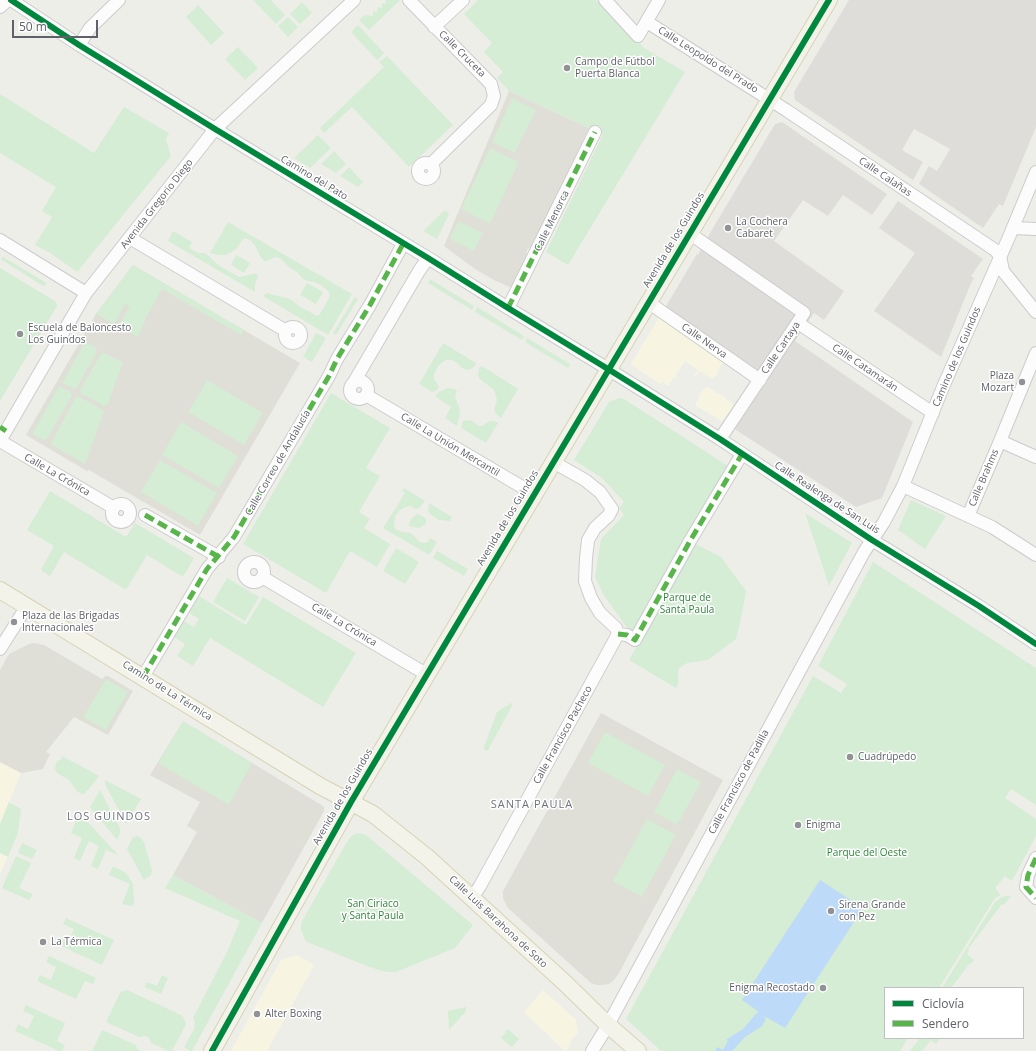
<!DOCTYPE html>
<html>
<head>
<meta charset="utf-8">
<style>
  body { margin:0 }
  #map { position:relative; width:1036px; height:1051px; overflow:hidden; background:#eeeee9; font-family:"Open Sans",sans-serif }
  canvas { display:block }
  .legend { position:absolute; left:884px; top:987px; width:140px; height:52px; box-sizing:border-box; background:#fff; border:1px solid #bfc0c3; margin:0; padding:5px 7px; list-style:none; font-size:12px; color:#5e6168 }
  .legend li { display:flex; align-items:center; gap:8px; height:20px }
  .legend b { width:20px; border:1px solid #bfc0c3 }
  .scale { position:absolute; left:12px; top:20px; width:86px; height:18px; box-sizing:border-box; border:2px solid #5e6168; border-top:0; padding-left:5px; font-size:12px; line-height:14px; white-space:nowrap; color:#5e6168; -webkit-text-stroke:3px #fff; paint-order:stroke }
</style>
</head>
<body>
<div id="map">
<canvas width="1036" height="1051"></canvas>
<ul class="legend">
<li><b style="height:5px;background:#00873e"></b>Ciclovía</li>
<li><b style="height:5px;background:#58b549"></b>Sendero</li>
</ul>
<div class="scale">50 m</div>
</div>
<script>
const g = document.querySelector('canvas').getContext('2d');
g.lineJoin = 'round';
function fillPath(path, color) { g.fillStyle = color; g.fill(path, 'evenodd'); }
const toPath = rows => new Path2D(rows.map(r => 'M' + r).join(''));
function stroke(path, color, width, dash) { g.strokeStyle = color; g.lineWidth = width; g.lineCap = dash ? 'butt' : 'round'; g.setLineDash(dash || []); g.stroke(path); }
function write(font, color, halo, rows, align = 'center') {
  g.font = font + ' "Open Sans",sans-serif'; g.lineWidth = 3; g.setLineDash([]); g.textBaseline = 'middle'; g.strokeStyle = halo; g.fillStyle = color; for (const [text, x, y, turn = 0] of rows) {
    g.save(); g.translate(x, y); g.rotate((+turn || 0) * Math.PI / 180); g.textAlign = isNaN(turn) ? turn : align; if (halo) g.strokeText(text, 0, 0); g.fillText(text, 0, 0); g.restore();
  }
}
fillPath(toPath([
  [660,316,724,361,718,370,719,371,715,377,714,377,712,379,700,371,695,377,694,376,698,370,685,361,676,375,677,376,676,378,674,377,668,386,662,382,660,384,631,364],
  [707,387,726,398,726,399,734,405,722,421,695,405,700,396,699,395,704,388,706,389],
  [0,762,21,773,9,802,21,809,18,833,0,874],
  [297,955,314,965,267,1051,233,1051,232,1049,281,960],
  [543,990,576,1020,578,1033,572,1039,570,1044,566,1051,565,1051,524,1012]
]), '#f7f5e2');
fillPath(toPath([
  [849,0,1036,0,1036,127,1003,206,999,204,983,228,919,184,929,166,937,171,950,149,914,129,902,150,923,162,913,180,795,100,794,92],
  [782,122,887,194,872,215,843,195,828,216,803,200,774,241,844,291,824,320,814,313,795,341,913,422,882,498,856,507,736,430,735,428,768,380,665,308,697,254,698,255,710,233,775,124],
  [898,201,983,259,971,276,974,278,971,283,941,357,874,311,915,253,879,228]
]), '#deddd9');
fillPath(toPath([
  [509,91,589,128,531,249,528,248,526,253,528,255,512,288,494,280,475,269,444,246],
  [133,265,300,363,200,535,89,470,87,471,26,435,96,314],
  [34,643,44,645,102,679,105,676,108,676,133,691,108,735,74,717,46,752,50,754,43,769,21,773,0,762,0,670,9,654,29,644],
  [601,713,723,780,619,973,614,980,609,984,603,985,597,985,591,983,508,908,503,898,503,891],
  [183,721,323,806,324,807,324,811,262,923,173,875,197,832,187,826,200,802,150,775]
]), '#dfded7');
fillPath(toPath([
  [253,0,271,0,285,15,276,24],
  [386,0,400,0,369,30,359,20,365,15,373,16,373,11,377,12,378,7,382,8,382,3,386,4],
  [478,0,596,0,644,48,685,72,568,265,546,252,603,134,509,91,497,78,503,72,484,52,492,43,464,14],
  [302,2,312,13,300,24,290,14],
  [198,5,224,33,211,45,186,17],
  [288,17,298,27,288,37,278,26],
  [358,25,384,53,377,60,351,32],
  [238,47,258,68,245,80,225,59],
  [387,56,453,125,409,167,352,107,324,133,320,128,384,67,379,62],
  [0,94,94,153,124,107,169,133,166,140,171,156,77,272,50,253,35,245,52,217,42,211,56,187,0,153],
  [512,98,536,110,515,153,492,142],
  [318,135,331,148,310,168,294,158],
  [490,148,519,162,490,224,461,209],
  [334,151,346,164,336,173,321,164],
  [349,167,363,182,358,187,340,176],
  [445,210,449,214,437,239,423,231],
  [458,221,483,233,474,251,450,239],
  [228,222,352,294,328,335,263,296,267,293,290,299,299,306,317,316,320,314,330,296,329,292,321,285,315,282,307,281,301,277,297,272,290,268,280,258,275,257,267,261,264,261,260,256,257,249,254,244,250,240,245,238,243,239,236,249,232,252,225,255,219,255,210,253],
  [173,231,192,242,189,248,198,253,204,253,209,256,218,265,239,277,253,274,257,274,258,277,255,284,255,292,168,241],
  [236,255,250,263,244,273,231,265],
  [3,257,45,282,46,283,46,285,43,286,2,260,1,258],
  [133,265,244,330,241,335,162,289,147,316,138,337,118,326,130,306,125,304,114,324,96,314],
  [0,268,55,301,57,304,57,306,0,401],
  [430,279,474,306,472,310,428,283],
  [307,283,323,292,316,304,300,295],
  [355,297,358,299,336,335,333,333],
  [477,307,524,336,522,340,475,312],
  [316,333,326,338,312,362,303,357],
  [527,338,570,364,568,368,525,342],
  [85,342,96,348,97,352,76,389,75,389,62,383],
  [443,343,476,363,475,366,471,369,467,370,462,368,457,363,452,360,446,360,440,364,437,368,434,375,435,381,439,386,437,390,432,392,419,384],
  [104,353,123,362,108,404,104,406,82,394,80,392,80,390,101,354],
  [482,366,518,389,501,418,496,414,494,409,497,400,494,390,480,379,478,375,479,368],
  [207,380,263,413,244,445,188,412],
  [59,386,71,392,72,396,47,439,43,440,32,434],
  [447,388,455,389,457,391,455,397,459,407,460,413,457,426,445,418,451,407,435,396,439,392],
  [331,393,390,428,366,468,380,476,359,512,370,519,364,528,390,544,377,567,350,551,326,593,243,544],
  [77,397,80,397,103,410,104,412,85,464,52,445,51,443,75,398],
  [619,398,624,399,728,466,686,539,721,557,746,591,741,619,736,639,708,660,687,663,678,669,678,684,676,688,629,660,642,637,628,629,603,594,595,577,601,539,624,515,619,508,624,502,602,478,574,460,609,402],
  [467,420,472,421,479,426,482,426,490,421,494,421,498,423,486,443,461,428,463,421],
  [181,422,238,456,219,488,162,455],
  [160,460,217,493,198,526,141,492],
  [404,488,425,501,419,508,416,509,410,506,405,507,399,511,395,516,394,527,397,530,402,532,411,533,420,542,425,543,428,542,430,538,437,542,429,555,383,528,405,493,402,491],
  [50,491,126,537,135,523,194,558,183,577,147,555,126,590,64,552,50,576,41,570,54,546,27,530],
  [911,500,946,516,925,549,898,530],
  [429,503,452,517,450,521,439,520,430,514,428,510],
  [805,513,852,543,829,586,814,540],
  [417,514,422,516,426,519,426,523,423,526,419,528,409,526,409,523,412,518],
  [396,548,419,562,405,584,383,571],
  [437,551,468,569,464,576,433,558],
  [873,562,1036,668,1036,805,1011,789,1005,798,1036,819,1036,836,1012,881,1005,876,995,888,1001,895,995,898,939,988,885,988,885,1038,908,1038,900,1051,661,1051,626,1019,813,676,841,693,847,684,818,666],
  [227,578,259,597,245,621,213,602],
  [199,596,246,625,263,597,356,653,323,707,210,638,193,666,177,656,185,644,174,637,184,621,194,627,199,619,189,613],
  [106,679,128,692,106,730,83,717],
  [511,703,513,704,488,750,485,751,484,747,497,712],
  [183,721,252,763,229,805,158,763],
  [605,732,665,765,648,796,588,763],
  [62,756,99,776,87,791,84,794,81,794,77,791,69,780,57,773,55,769,56,764,57,761,61,760],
  [677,769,701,782,677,825,654,812],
  [105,780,141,799,126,824,105,784],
  [100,790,120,828,120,833,117,840,90,807],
  [9,802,21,809,18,833,8,857,0,853,0,824],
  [81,816,85,819,118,855,106,850,98,869,91,866,99,846,89,841,80,861,74,858,82,838,71,833,77,818],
  [647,819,676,835,642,897,613,881],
  [360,833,366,835,473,925,455,948,396,972,388,972,379,970,367,966,307,942,305,940,301,929,301,923,348,840,354,834],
  [137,836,141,838,144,842,152,871,151,875,144,880,127,849,133,837],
  [22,843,37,850,32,859,18,853],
  [16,856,31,863,19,888,33,894,29,900,2,888],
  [113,866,126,873,133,884,134,904,131,906,122,904,130,884,109,875],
  [173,875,262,923,192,1051,189,1051,189,1050,184,1047,194,1029,195,1022,193,1018,227,952,240,921,165,888],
  [1007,896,1011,896,1004,905,1002,904,968,949,969,950,967,954,974,960,971,964,970,963,951,988,942,988,995,902,1002,897],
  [66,918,114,940,102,965,55,943,57,937,68,942,74,929,63,924],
  [49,956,96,978,93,984,85,981,76,999,37,981,40,975,51,980,56,967,46,962],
  [162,975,168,978,161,994,145,987,147,982,157,986],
  [127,990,181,1015,183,1017,186,1024,184,1028,172,1051,169,1051,151,1043,149,1038,145,1036,139,1037,106,1022,119,995,121,992],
  [26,1005,65,1023,57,1041,65,1045,62,1051,59,1051,15,1031,18,1024,28,1029,34,1016,23,1011],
  [466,1007,466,1011,449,1030,448,1011],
  [508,1029,519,1039,512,1047,501,1038],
  [102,1030,136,1045,137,1049,141,1051,92,1051],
  [920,1038,940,1038,936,1044,931,1040,922,1051,910,1051]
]), '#d5ecd5');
fillPath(toPath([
  [820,880,863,908,785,1028,766,1017,764,1019,766,1019,762,1026,745,1037,732,1051,715,1051,717,1047,723,1050,728,1041,726,1040,743,1029,756,1014,759,1012,742,1000]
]), '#bddaf8');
const minor = toPath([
  [11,0,79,45,215,129,428,258,508,308,608,369,720,439,872,540,979,606,1036,644],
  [409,0,491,84,494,96,491,105,431,164],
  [605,0,638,36,659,0],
  [0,7,8,0],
  [647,22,786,110,995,250,1000,256,1003,271,1036,312],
  [434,27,463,0],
  [79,45,90,28,119,0],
  '418 171a8 8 0 1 1 16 0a8 8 0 1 1-16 0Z',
  [1013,228,1036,229],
  [689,233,804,313,720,439],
  [130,238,286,331],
  [0,240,86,293],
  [648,302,760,380],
  [508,308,595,132],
  [798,323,933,413],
  '285 335a8 8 0 1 1 16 0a8 8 0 1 1-16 0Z',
  '350 390a9 9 0 1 1 18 0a9 9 0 1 1-18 0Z',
  [354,382,419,271,428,258],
  [366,395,534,494],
  [0,441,86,293,215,129,354,0],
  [0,441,114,508],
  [1000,441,1036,457],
  [553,462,585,480,600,492,612,509,609,515,595,528,588,540,586,558,585,581,591,598,600,613,616,628,618,634],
  [903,486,992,527,1036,555],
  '112 513a9 9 0 1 1 18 0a9 9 0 1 1-18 0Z',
  [145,515,219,557],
  [968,516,1000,441,1036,353],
  '244 572a10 10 0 1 1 20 0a10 10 0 1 1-20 0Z',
  [262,577,426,674],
  [618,634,627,635,635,640,690,541,742,454],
  [0,649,27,606],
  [143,677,207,569,234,537,329,376,337,359,370,305,403,244],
  [1036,858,1028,875,1026,887,1036,898],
  [472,898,480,886,618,634],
  [592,1051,608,1025,864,552,884,522,903,486,943,387,1009,237,1036,172]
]);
const major = toPath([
  [0,590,320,786,373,814,427,857,565,983,608,1025,638,1051],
  [212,1051,351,802,829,0]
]);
stroke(minor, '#cbcccb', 14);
stroke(major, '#d8d2b5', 18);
stroke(minor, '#fcfcfc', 12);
stroke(major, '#f3f3e9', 16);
stroke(toPath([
  [508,308,595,132],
  [0,427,6,431],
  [145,515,219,557],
  [618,634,627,635,635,640,690,541,742,454],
  [143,677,207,569,234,537,329,376,337,359,370,305,403,244],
  [1036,858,1028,875,1026,887,1036,898]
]), '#58b549', 5, [10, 5]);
stroke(toPath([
  [11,0,79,45,215,129,428,258,508,308,608,369,720,439,872,540,979,606,1036,644],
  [212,1051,351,802,829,0]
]), '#00873e', 6);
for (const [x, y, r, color] of [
  [567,68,4,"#909295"],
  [728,228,4,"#909295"],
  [20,334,4,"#909295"],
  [1022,382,4,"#909295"],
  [14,622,4,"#909295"],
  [850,757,4,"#909295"],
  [798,825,4,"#909295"],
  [831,911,4,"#909295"],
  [43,942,4,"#909295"],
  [823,988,4,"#909295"],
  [257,1014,4,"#909295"]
]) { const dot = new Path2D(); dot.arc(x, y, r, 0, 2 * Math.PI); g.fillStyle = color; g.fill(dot); stroke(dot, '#fff', 1.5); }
write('10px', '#5e6168', '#fff', [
  ["Calle Cruceta",462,54,45],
  ["Calle Leopoldo del Prado",708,60,32],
  ["Calle Calañas",885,177,34],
  ["Camino del Pato",314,178,31],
  ["Avenida Gregorio Diego",157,204,-52],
  ["Calle Menorca",552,221,-64],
  ["Avenida de los Guindos",674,240,-59],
  ["Calle Nerva",704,341,35],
  ["Calle Cartaya",781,348,-56],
  ["Camino de los Guindos",957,357,-67],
  ["Calle Catamarán",865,368,34],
  ["Calle La Unión Mercantil",450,445,31],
  ["Calle Correo de Andalucía",278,463,-60],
  ["Calle La Crónica",57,475,30],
  ["Calle Brahms",984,478,-67],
  ["Calle Realenga de San Luis",827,498,33],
  ["Avenida de los Guindos",508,518,-59],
  ["Calle La Crónica",344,625,31],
  ["Camino de La Térmica",167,691,32],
  ["Calle Francisco Pacheco",563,735,-61],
  ["Calle Francisco de Padilla",739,782,-62],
  ["Avenida de los Guindos",343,797,-60],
  ["Calle Luis Barahona de Soto",498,922,43]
]);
write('10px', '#5e6168', '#fff', [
  ["Campo de Fútbol",575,62],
  ["Puerta Blanca",575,74],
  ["La Cochera",736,222],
  ["Cabaret",736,234],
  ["Escuela de Baloncesto",28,328],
  ["Los Guindos",28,340],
  ["Plaza",1014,376,"right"],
  ["Mozart",1014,388,"right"],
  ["Plaza de las Brigadas",22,616],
  ["Internacionales",22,628],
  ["Cuadrúpedo",858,757],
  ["Enigma",806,825],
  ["Sirena Grande",839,905],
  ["con Pez",839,917],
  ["La Térmica",51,942],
  ["Enigma Recostado",815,988,"right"],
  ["Alter Boxing",265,1014]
], 'left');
write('10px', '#2e863a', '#fff', [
  ["Parque de",687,598],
  ["Santa Paula",687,610],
  ["Parque del Oeste",867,853],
  ["San Ciriaco",373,904],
  ["y Santa Paula",373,916]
]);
g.letterSpacing = '1px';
write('11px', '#6e737a', '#fff', [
  ["SANTA PAULA",532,805],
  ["LOS GUINDOS",109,817]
]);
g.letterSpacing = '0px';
</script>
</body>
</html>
